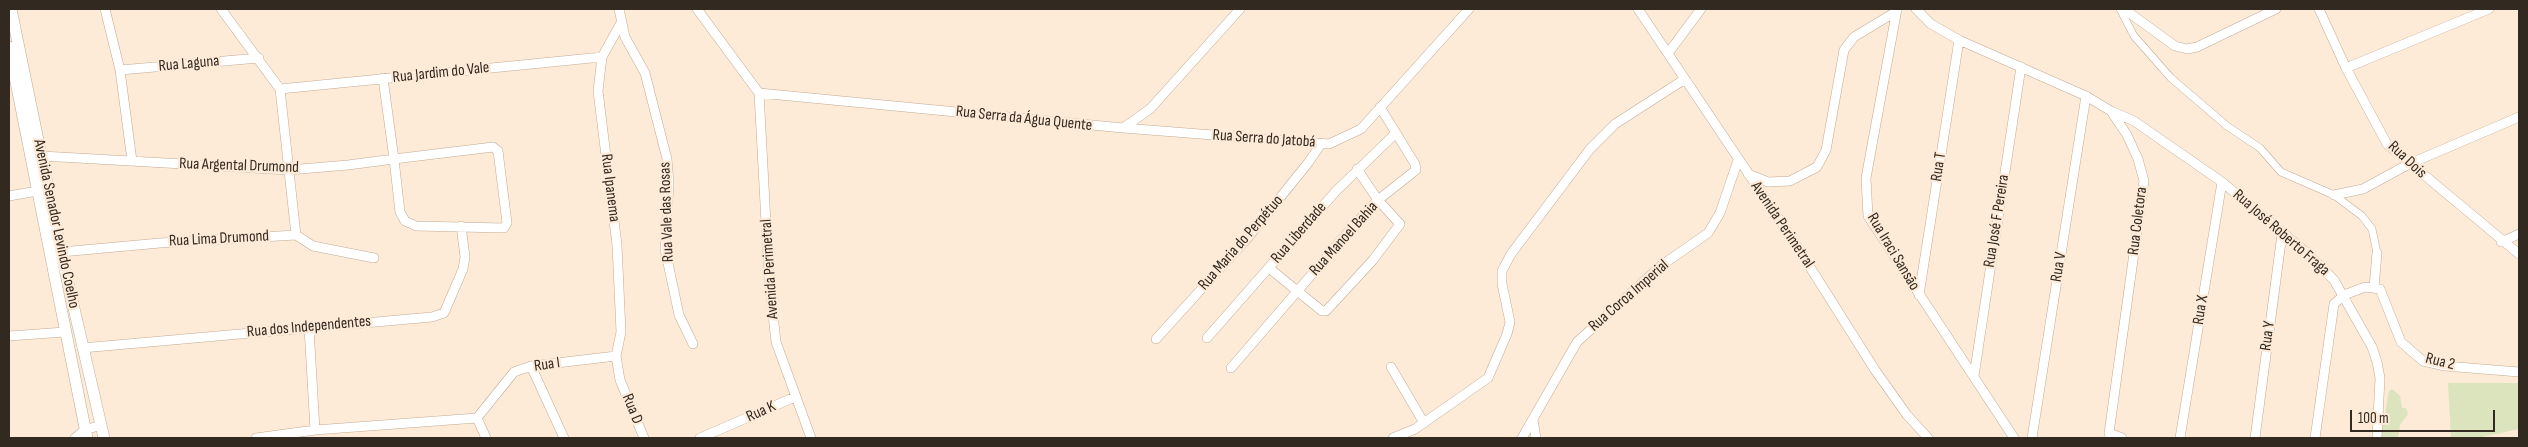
<!DOCTYPE html>
<html>
<head>
<meta charset="utf-8">
<style>
  body { margin:0 }
  #map { position:relative; width:2528px; height:447px; overflow:hidden; background:#fdead7; font-family:"Sofia Sans Condensed",sans-serif }
  canvas { display:block }
  .frame { position:absolute; inset:0; border:10px solid #322920; pointer-events:none }
  .scale { position:absolute; left:2350px; top:410px; width:145px; height:22px; box-sizing:border-box; border:2px solid #322920; border-top:0; padding-left:6px; font-size:15px; line-height:18px; white-space:nowrap; color:#322920; -webkit-text-stroke:4px #fdead7; paint-order:stroke }
</style>
</head>
<body>
<div id="map">
<canvas width="2528" height="447"></canvas>
<div class="frame"></div>
<div class="scale">100 m</div>
</div>
<script>
const g = document.querySelector('canvas').getContext('2d');
g.lineJoin = 'round';
function fillPath(path, color) { g.fillStyle = color; g.fill(path, 'evenodd'); }
const toPath = rows => new Path2D(rows.map(r => 'M' + r).join(''));
function stroke(path, color, width, dash) { g.strokeStyle = color; g.lineWidth = width; g.lineCap = dash ? 'butt' : 'round'; g.setLineDash(dash || []); g.stroke(path); }
function write(font, color, halo, rows, align = 'center') {
  g.font = font + ' "Sofia Sans Condensed",sans-serif'; g.lineWidth = 4.5; g.setLineDash([]); g.textBaseline = 'middle'; g.strokeStyle = halo; g.fillStyle = color; for (const [text, x, y, turn = 0] of rows) {
    g.save(); g.translate(x, y); g.rotate((+turn || 0) * Math.PI / 180); g.textAlign = isNaN(turn) ? turn : align; if (halo) g.strokeText(text, 0, 0); g.fillText(text, 0, 0); g.restore();
  }
}
fillPath(toPath([
  [2448,383,2519,383,2519,429,2478,438,2451,438],
  [2392,389,2400,396,2402,408,2406,408,2408,414,2400,425,2398,438,2381,438,2389,391]
]), '#dbe4bd');
const pedestrian = toPath([
  [2120,9,2134,36,2171,78,2227,126,2260,148,2281,172,2334,195,2362,216,2372,229,2377,253]
]);
const minor = toPath([
  [105,9,120,70,259,58],
  [221,9,280,89,296,235],
  [619,9,625,37,645,73,667,159,669,183,665,249,679,315,693,344],
  [697,9,759,93],
  [1638,9,1791,237,1875,370,1907,415,1928,438],
  [1897,9,1866,178,1868,216,2014,438],
  [1916,9,1931,24,1959,40,2086,96,2111,111,2127,135,2138,159,2144,181,2109,433,2111,438],
  [2124,9,2175,46,2187,49,2197,47,2276,9],
  [2319,9,2346,68,2387,144,2519,254],
  [1669,52,1701,9],
  [2346,68,2489,9],
  [120,70,132,161],
  [280,89,602,57],
  [759,93,1123,128,1150,109,1240,9],
  [759,93,769,278,776,342,811,438],
  [2111,111,2134,121,2222,182,2306,252,2334,280,2372,347,2377,362,2380,378,2377,438],
  [1123,128,1329,144,1361,129,1469,9],
  [42,156,289,170,348,165,394,159,493,147,498,151,507,223,504,228,416,226,405,221,400,212,394,159,383,78],
  [1748,174,1768,182,1790,181,1817,167,1826,150,1844,50,1854,37,1897,11],
  [2334,195,2363,189,2409,164,2519,117],
  [9,196,43,190],
  [2501,242,2519,234],
  [61,252,160,243,296,235,313,246,374,258],
  [1269,268,1322,311,1326,311,1373,260,1400,224,1378,200,1357,169],
  [2374,287,2377,253],
  [1919,295,1959,40],
  [309,328,315,430],
  [9,336,65,332],
  [1207,338,1336,191,1396,133],
  [1156,339,1245,241,1308,163,1321,144],
  [82,348,432,317,444,313,463,269,465,257,461,226],
  [616,356,621,332,617,245,598,91,602,57,621,23],
  [531,366,564,438],
  [1391,367,1424,423],
  [1231,368,1357,222,1378,200,1416,170,1415,164,1380,107],
  [1974,376,2021,67],
  [477,418,514,372,531,366,616,356,620,380,644,438],
  [477,418,486,438],
  [1533,420,1536,438],
  [2109,433,2122,438],
  [75,438,85,430,101,425],
  [256,438,315,430,477,418],
  [700,438,795,397],
  [1393,438,1415,429,1488,378,1507,334,1510,322,1502,284,1502,271,1511,254,1590,149,1615,124,1685,79],
  [1522,438,1577,342,1662,265,1708,233,1720,213,1738,160],
  [2032,438,2086,96],
  [2180,438,2222,182],
  [2255,438,2282,234],
  [2315,438,2334,304,2344,295,2365,287,2380,289,2401,342,2423,361,2445,366,2519,372]
]);
const tertiary = toPath([
  [11,9,61,252,104,438],
  [9,47,87,438]
]);
stroke(pedestrian, '#c2ab95', 8);
stroke(minor, '#c2ab95', 10);
stroke(tertiary, '#c2ab95', 12);
stroke(pedestrian, '#fff', 7);
stroke(minor, '#fff', 9);
stroke(tertiary, '#fff', 11);
write('16px', '#322920', '#fdead7', [
  ["Rua Laguna",189,64,-5],
  ["Rua Jardim do Vale",441,73,-6],
  ["Rua Serra da Água Quente",1024,119,6],
  ["Rua Serra do Jatobá",1264,139,4],
  ["Rua Dois",2407,160,43],
  ["Rua Argental Drumond",239,166,2],
  ["Rua T",1939,167,-81],
  ["Rua Ipanema",610,188,83],
  ["Rua Vale das Rosas",667,212,-92],
  ["Rua José F Pereira",1997,221,-81],
  ["Rua Coletora",2138,221,-83],
  ["Avenida Senador Levindo Coelho",56,224,78],
  ["Avenida Perimetral",1782,225,56],
  ["Rua Liberdade",1299,233,-49],
  ["Rua José Roberto Fraga",2281,233,41],
  ["Rua Lima Drumond",219,239,-3],
  ["Rua Manoel Bahia",1344,239,-48],
  ["Rua Maria do Perpétuo",1241,243,-49],
  ["Rua Iraci Sansão",1893,252,59],
  ["Rua V",2059,267,-81],
  ["Avenida Perimetral",770,269,-94],
  ["Rua Coroa Imperial",1629,296,-41],
  ["Rua X",2201,310,-81],
  ["Rua dos Independentes",309,327,-5],
  ["Rua Y",2268,336,-82],
  ["Rua 2",2440,362,14],
  ["Rua I",547,365,-8],
  ["Rua D",632,409,68],
  ["Rua K",761,412,-24]
]);
</script>
</body>
</html>
